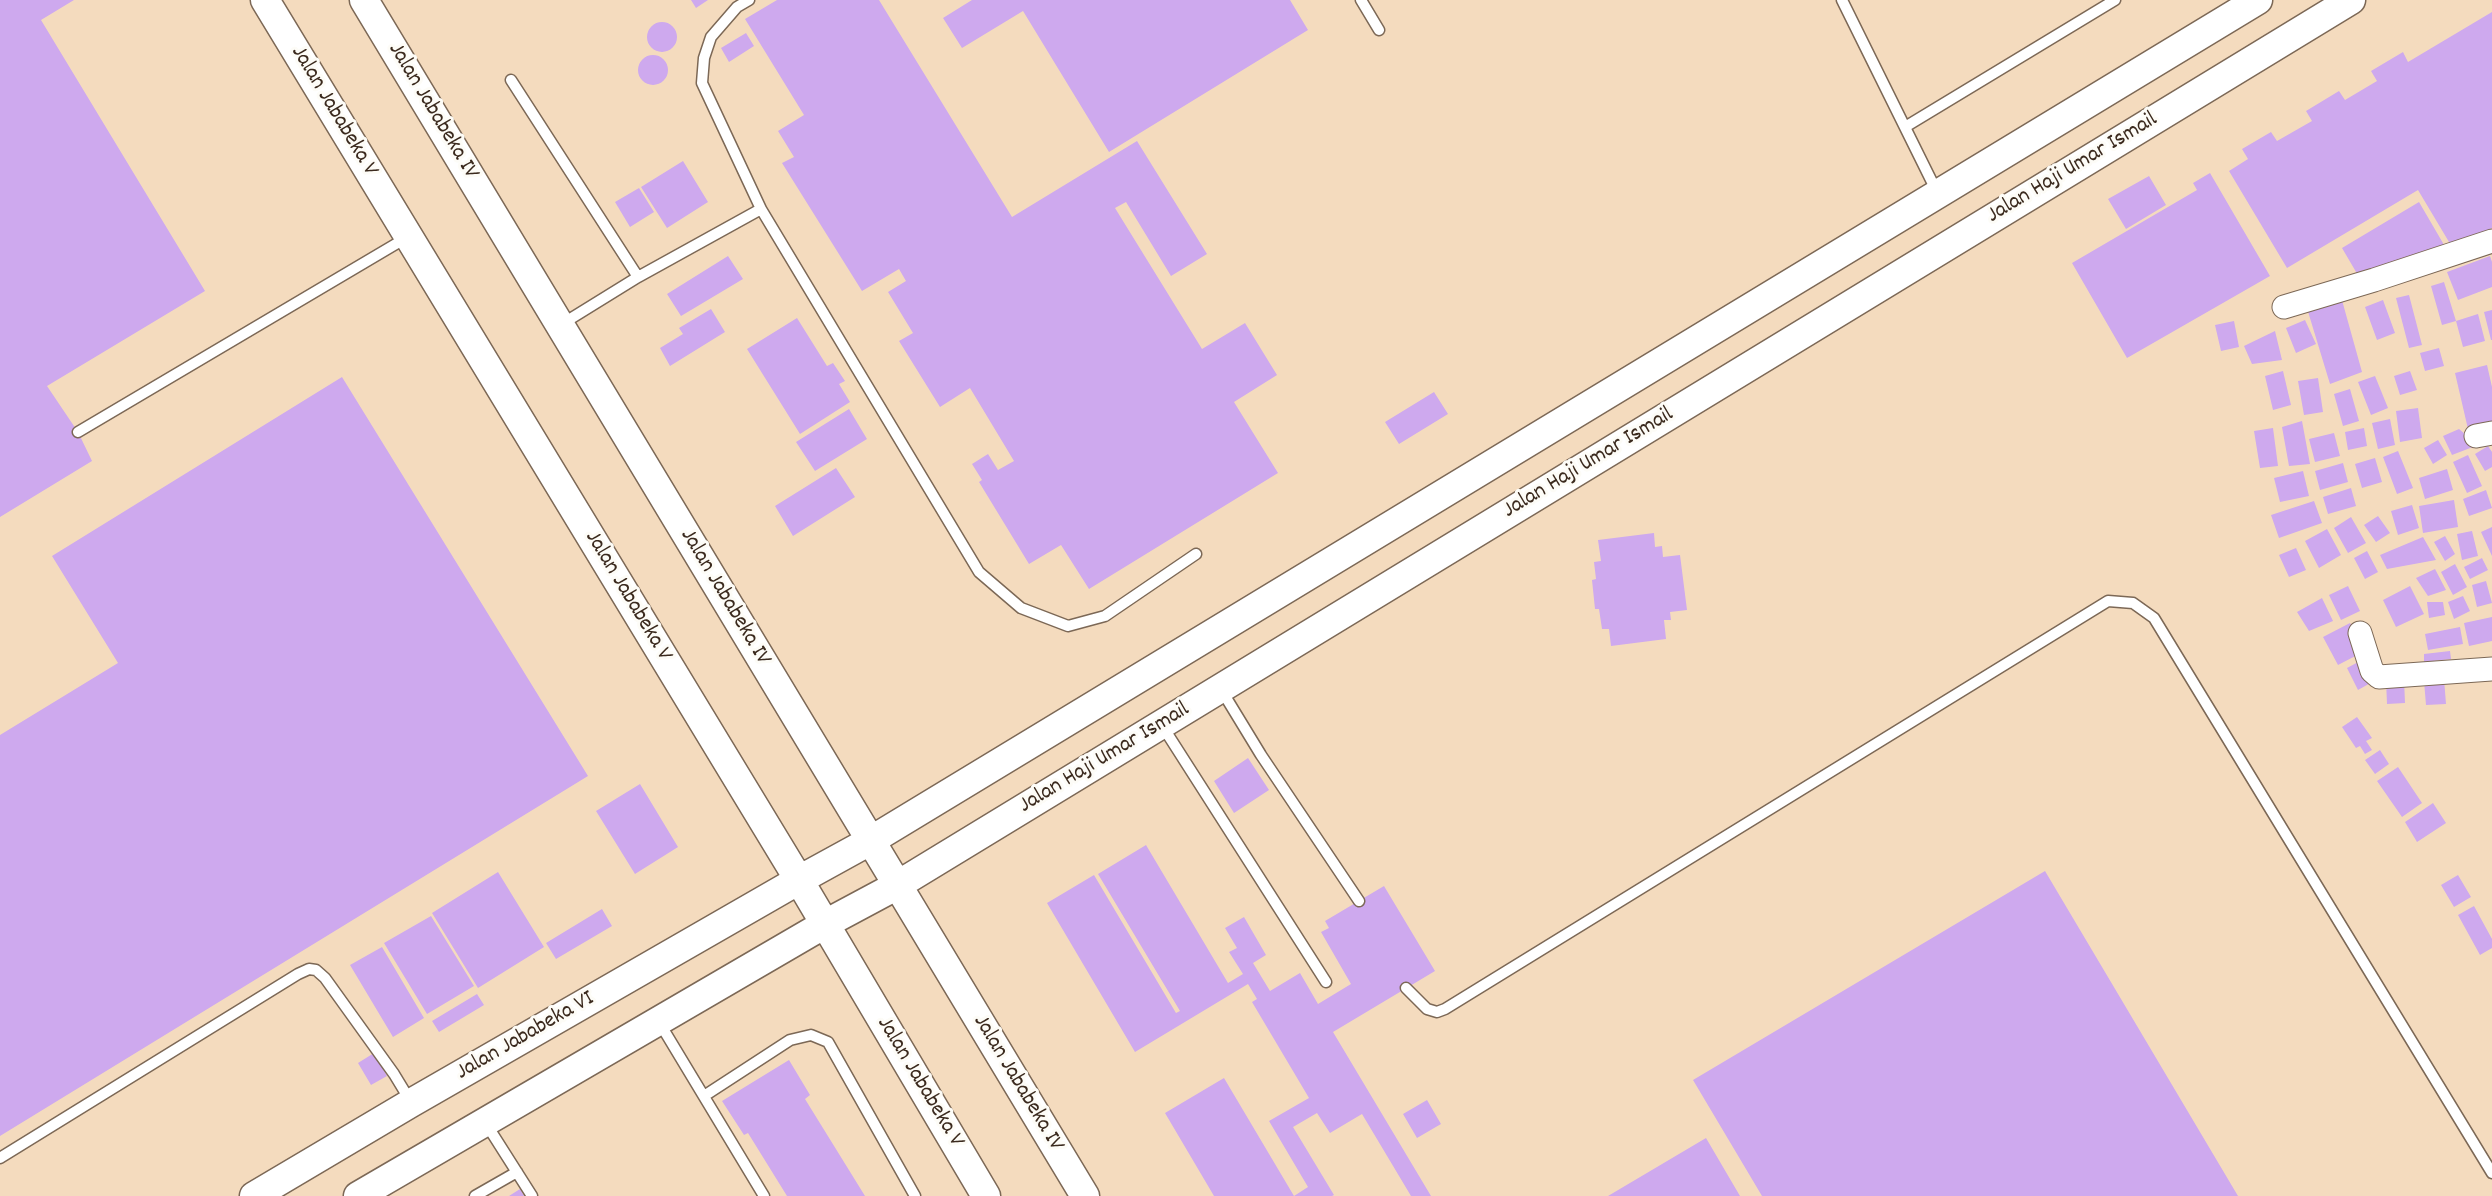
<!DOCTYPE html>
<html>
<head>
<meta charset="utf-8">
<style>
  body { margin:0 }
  canvas { display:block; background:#f4dbbe }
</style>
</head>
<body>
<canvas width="2492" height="1196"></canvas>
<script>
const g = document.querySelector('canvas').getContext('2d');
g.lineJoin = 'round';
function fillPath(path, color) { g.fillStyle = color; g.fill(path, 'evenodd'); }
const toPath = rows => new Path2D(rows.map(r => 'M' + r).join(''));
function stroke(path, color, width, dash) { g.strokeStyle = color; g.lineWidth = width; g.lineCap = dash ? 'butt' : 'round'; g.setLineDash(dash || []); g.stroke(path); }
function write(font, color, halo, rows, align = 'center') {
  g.font = font + ' Dekko,sans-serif'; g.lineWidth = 6; g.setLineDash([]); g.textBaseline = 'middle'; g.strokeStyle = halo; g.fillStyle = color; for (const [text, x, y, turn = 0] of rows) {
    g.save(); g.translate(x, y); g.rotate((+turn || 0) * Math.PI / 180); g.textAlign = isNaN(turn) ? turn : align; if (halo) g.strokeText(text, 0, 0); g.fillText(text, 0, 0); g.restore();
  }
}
fillPath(toPath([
  [0,0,74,0,41,20,205,291,47,386,78,432,92,461,0,517],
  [691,0,708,0,696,8],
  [777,0,879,0,1012,217,1137,141,1207,254,1171,276,1126,202,1115,208,1202,349,1245,323,1277,375,1234,402,1278,473,1089,589,1061,545,1029,564,979,482,982,480,972,464,988,454,998,470,1014,461,970,388,940,407,899,341,913,333,888,292,906,281,899,269,862,291,782,163,794,157,778,131,804,115,745,19],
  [972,0,1290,0,1308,30,1109,152,1023,11,962,48,943,18],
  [2492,12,2492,228,2452,247,2418,190,2287,268,2229,171,2248,159,2242,149,2271,132,2277,141,2312,121,2306,111,2339,91,2345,100,2377,81,2371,71,2403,52,2408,62],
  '647 37a15 15 0 1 1 30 0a15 15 0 1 1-30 0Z',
  [746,33,754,46,729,62,721,48],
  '638 70a15 15 0 1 1 30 0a15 15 0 1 1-30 0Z',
  [683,161,708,202,667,228,641,187],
  [2210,173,2270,276,2127,358,2072,263,2197,190,2193,183],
  [2149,176,2166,205,2126,229,2108,199],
  [639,188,654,212,630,227,615,202],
  [2419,202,2447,250,2359,277,2342,248],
  [728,256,743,279,681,316,667,294],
  [2490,256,2492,262,2492,287,2458,300,2447,272],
  [2444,282,2456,321,2442,325,2431,286],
  [2340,293,2362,372,2330,384,2306,305],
  [2409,295,2422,345,2409,348,2396,298],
  [2383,300,2395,333,2377,340,2365,307],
  [711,309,725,332,670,366,660,348,683,334,679,328],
  [2492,310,2492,340,2491,340,2484,312],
  [2478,314,2485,341,2463,347,2456,321],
  [797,318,827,366,833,363,845,381,839,384,850,402,800,434,747,349],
  [2305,320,2316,344,2296,353,2286,328],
  [2234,321,2239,347,2221,351,2215,325],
  [2275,331,2282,360,2252,364,2244,346],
  [2439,348,2444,366,2425,371,2420,353],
  [2487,365,2492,387,2492,423,2468,429,2455,373],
  [2283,371,2291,405,2273,410,2265,376],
  [2410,371,2417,390,2400,395,2394,376],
  [2375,376,2388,408,2371,415,2358,382],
  [342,377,588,776,0,1136,0,735,118,663,52,556],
  [2318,378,2323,412,2304,415,2298,381],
  [2350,389,2359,421,2343,426,2334,394],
  [1434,392,1448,414,1399,444,1385,422],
  [2418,408,2422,438,2400,442,2396,411],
  [849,409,867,439,815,471,796,442],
  [2390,419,2395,445,2378,449,2372,423],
  [2302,421,2310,464,2289,466,2282,427],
  [2273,428,2278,466,2260,468,2254,431],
  [2364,428,2367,446,2348,450,2345,432],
  [2459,429,2478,445,2452,455,2443,436],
  [2334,433,2340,456,2315,462,2309,439],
  [2438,440,2447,455,2433,464,2424,448],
  [2488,446,2492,452,2492,467,2485,471,2475,454],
  [2398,451,2413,488,2397,494,2383,457],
  [2468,455,2482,486,2467,493,2453,462],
  [2375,458,2382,482,2362,488,2355,464],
  [2343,463,2348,482,2320,490,2315,471],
  [836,468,855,497,793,536,775,506],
  [2447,469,2453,490,2425,499,2419,478],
  [2303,471,2309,496,2280,502,2274,478],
  [2351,488,2356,506,2328,514,2323,497],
  [2486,490,2492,508,2469,516,2463,499],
  [2454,500,2458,527,2423,533,2419,506],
  [2314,501,2322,523,2279,538,2271,515],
  [2412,505,2419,528,2398,535,2391,511],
  [2378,516,2390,533,2376,542,2364,525],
  [2351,517,2366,543,2348,553,2334,528],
  [2492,527,2492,556,2481,532],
  [2327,529,2341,555,2319,568,2305,541],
  [2472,531,2478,556,2462,560,2457,534],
  [1654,533,1655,547,1662,546,1663,557,1680,555,1687,610,1670,612,1671,620,1664,620,1666,639,1611,646,1609,629,1602,629,1599,609,1595,609,1592,580,1596,579,1594,562,1601,561,1598,540],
  [2445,536,2455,554,2445,561,2434,542],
  [2423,537,2436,560,2387,569,2380,555],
  [2296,548,2306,570,2289,577,2279,555],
  [2367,551,2378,572,2365,579,2354,558],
  [2482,558,2488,570,2470,579,2464,567],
  [2455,564,2467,587,2453,595,2441,572],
  [2435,569,2446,590,2428,596,2416,578],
  [2486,581,2492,603,2477,607,2472,585],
  [2348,586,2360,611,2341,620,2329,595],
  [2410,586,2424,614,2396,627,2383,600],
  [2463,596,2470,611,2454,619,2448,602],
  [2322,598,2333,621,2309,631,2297,612],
  [2427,602,2443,602,2445,615,2429,618],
  [2492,617,2492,641,2469,646,2464,623],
  [2350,623,2365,651,2338,665,2323,637],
  [2460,627,2463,644,2428,650,2425,634],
  [2450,651,2451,659,2424,662,2424,654],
  [2362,660,2374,681,2358,690,2347,668],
  [2404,679,2405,703,2387,704,2386,680],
  [2444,679,2446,704,2426,705,2424,681],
  [2357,717,2372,738,2366,741,2372,750,2365,754,2360,746,2356,748,2342,727],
  [2380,750,2389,764,2375,774,2365,760],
  [1248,758,1269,790,1234,813,1214,781],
  [2398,767,2422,803,2402,817,2377,781],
  [640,784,678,847,635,874,596,811],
  [2433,803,2446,823,2417,842,2405,822],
  [1146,845,1228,983,1243,974,1229,952,1237,948,1225,928,1244,917,1266,955,1253,963,1270,991,1300,973,1318,1004,1351,984,1321,932,1329,928,1325,921,1384,886,1435,971,1333,1032,1431,1196,1411,1196,1362,1114,1330,1133,1317,1113,1293,1127,1334,1195,1332,1196,1214,1196,1165,1113,1224,1078,1294,1196,1308,1187,1269,1121,1309,1098,1252,1002,1257,999,1248,984,1135,1052,1047,903,1094,875,1176,1013,1180,1011,1098,874],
  [2045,871,2238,1196,1762,1196,1693,1080],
  [498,872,544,947,478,988,432,913],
  [2458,875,2471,897,2454,907,2441,885],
  [2474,906,2492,939,2492,948,2480,955,2458,915],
  [602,909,612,926,556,959,546,943],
  [431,916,474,986,427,1014,384,943],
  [382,947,424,1018,393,1037,350,965],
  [477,994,484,1005,439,1032,432,1021],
  [374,1053,387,1076,371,1085,358,1063],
  [789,1060,810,1095,805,1099,865,1196,787,1196,748,1133,744,1135,722,1101],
  [1427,1100,1441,1124,1417,1138,1403,1114],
  [1706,1138,1740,1196,1608,1196],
  [520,1189,524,1196,509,1196]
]), '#cea9ee');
const service = toPath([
  [749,0,737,7,711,37,704,58,702,83,761,209],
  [1361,0,1379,30],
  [1842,0,1937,192],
  [511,80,638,277],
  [1905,127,2115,0],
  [562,324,638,277,761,209,979,572,1021,608,1068,626,1105,616,1196,554],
  [78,432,406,238],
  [1222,691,1261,755,1359,901],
  [1163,727,1326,982],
  [1406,988,1427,1009,1437,1012,1445,1009,2108,601,2133,603,2154,618,2492,1173],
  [659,1022,764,1196],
  [704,1096,790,1040,811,1035,828,1042,915,1196],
  [485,1122,532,1196],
  [0,1158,298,974,309,969,316,970,325,978,394,1074,411,1102],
  [475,1196,517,1172]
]);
const minor = toPath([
  [2284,307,2374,280,2492,241],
  [2476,436,2492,433],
  [2360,633,2372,671,2379,677,2492,669]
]);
const tertiary = toPath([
  [265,0,799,880,986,1196],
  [364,0,1085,1196],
  [254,1196,411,1103,799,880,870,841,2258,0],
  [358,1196,825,924,896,886,2351,0]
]);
stroke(service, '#7c6856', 13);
stroke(minor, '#7c6856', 25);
stroke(tertiary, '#7c6856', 31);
stroke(service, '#fff', 10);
stroke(minor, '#fff', 23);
stroke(tertiary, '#fff', 28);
write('23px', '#3b2a1e', '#fdfcf7', [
  ["Jalan Jababeka V",333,112,59],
  ["Jalan Jababeka IV",432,112,59],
  ["Jalan Haji Umar Ismail",2073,169,-31],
  ["Jalan Haji Umar Ismail",1589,464,-31],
  ["Jalan Jababeka V",627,597,59],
  ["Jalan Jababeka IV",724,598,59],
  ["Jalan Haji Umar Ismail",1105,759,-31],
  ["Jalan Jababeka VI",526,1037,-30],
  ["Jalan Jababeka V",919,1083,59],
  ["Jalan Jababeka IV",1017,1084,59]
]);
</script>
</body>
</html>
